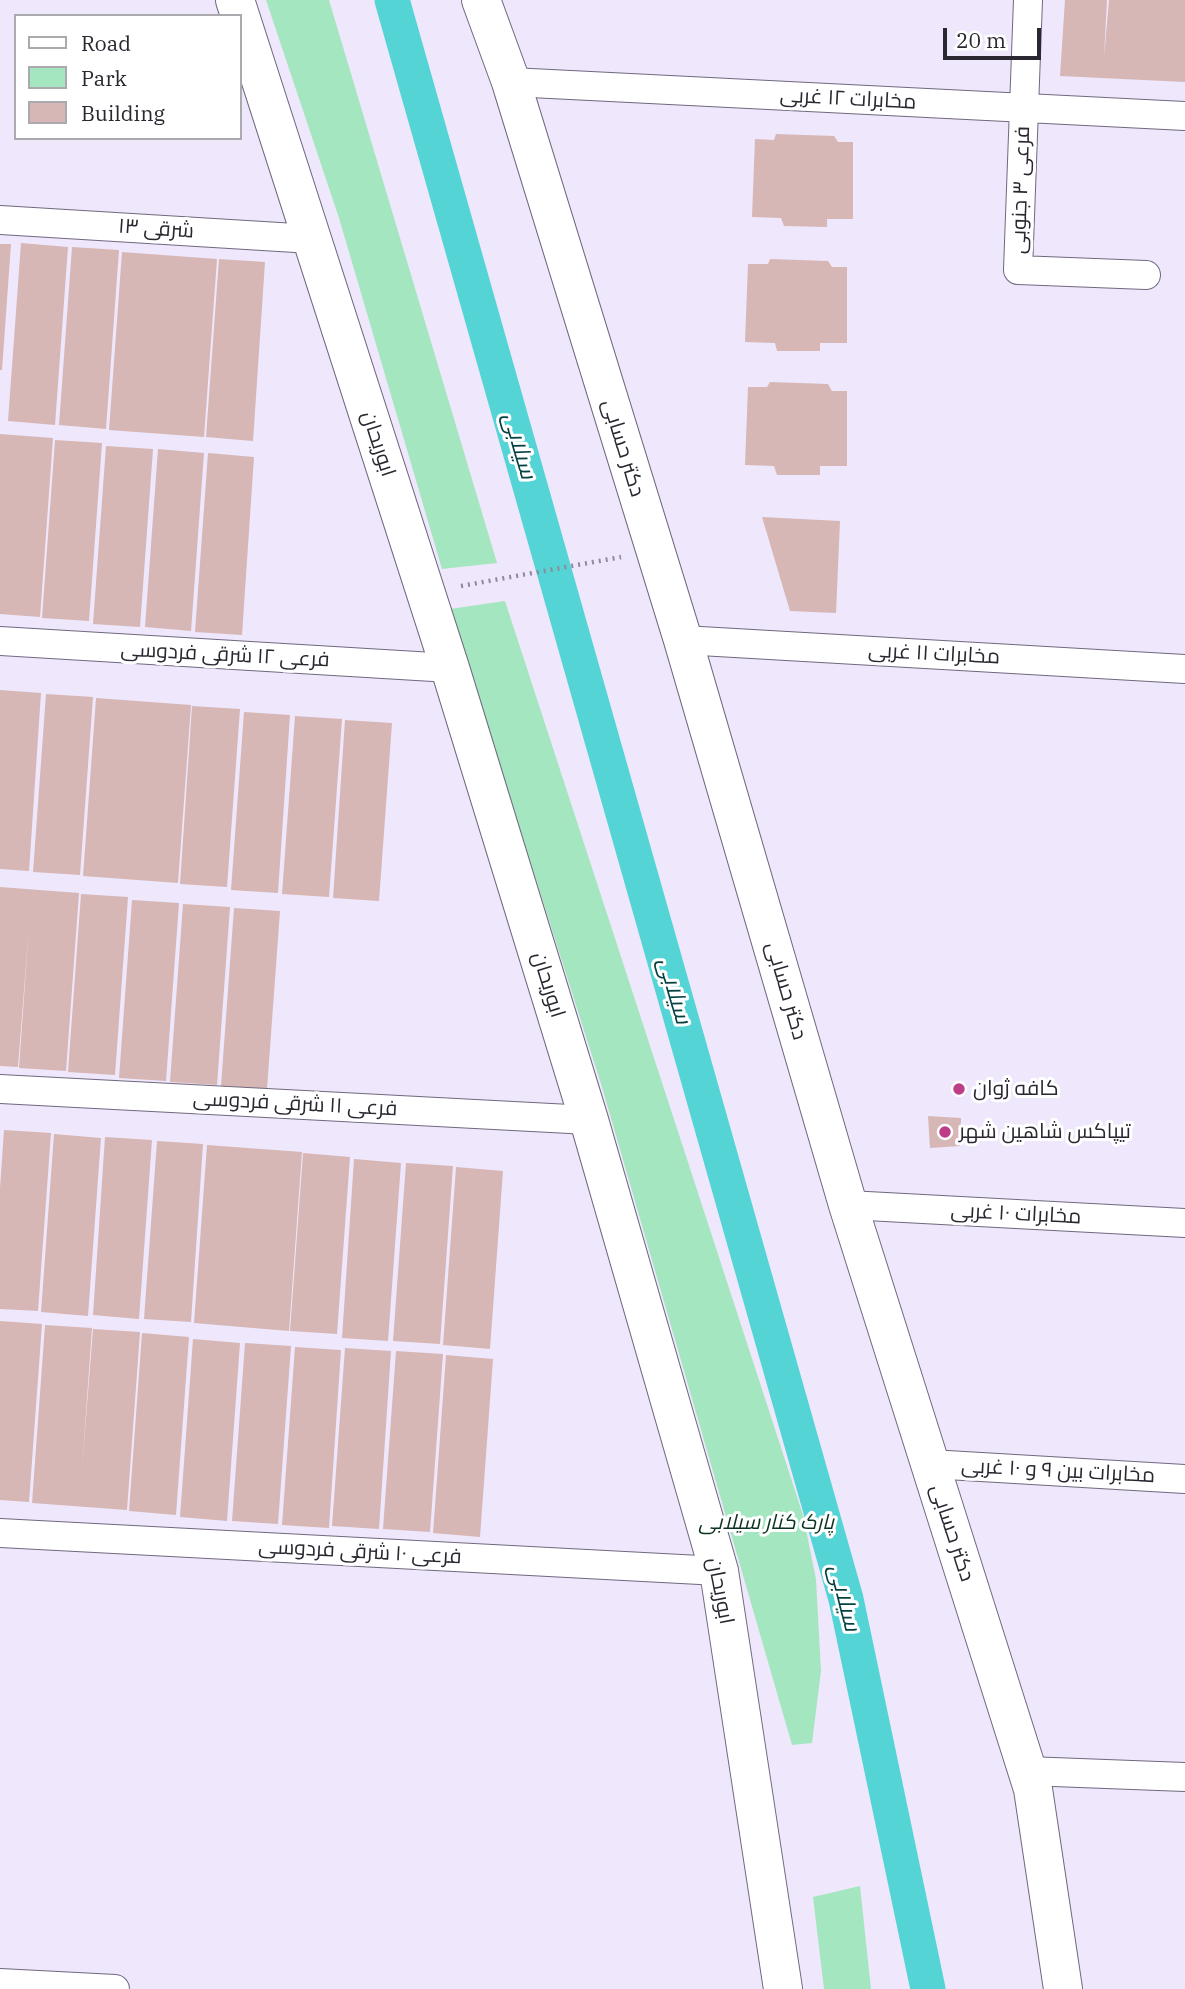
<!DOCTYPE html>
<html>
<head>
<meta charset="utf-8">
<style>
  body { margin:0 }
  #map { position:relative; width:1185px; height:1989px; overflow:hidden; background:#efe7fc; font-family:"IBM Plex Serif",serif }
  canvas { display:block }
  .legend { position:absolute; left:14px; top:14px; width:228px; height:126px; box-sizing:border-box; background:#fff; border:2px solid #aaa9ad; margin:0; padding:9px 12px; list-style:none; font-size:21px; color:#2b2731 }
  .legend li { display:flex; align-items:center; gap:14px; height:35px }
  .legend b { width:35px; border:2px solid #aaa9ad }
  .scale { position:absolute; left:943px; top:28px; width:98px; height:32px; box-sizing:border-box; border:4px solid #2b2731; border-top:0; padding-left:9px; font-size:21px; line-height:24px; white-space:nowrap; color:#2b2731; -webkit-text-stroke:5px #fff; paint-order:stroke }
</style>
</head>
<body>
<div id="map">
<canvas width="1185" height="1989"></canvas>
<ul class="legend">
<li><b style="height:9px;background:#fff"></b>Road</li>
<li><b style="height:19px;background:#a4e6c0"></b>Park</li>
<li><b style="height:19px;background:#d6b7b5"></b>Building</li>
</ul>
<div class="scale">20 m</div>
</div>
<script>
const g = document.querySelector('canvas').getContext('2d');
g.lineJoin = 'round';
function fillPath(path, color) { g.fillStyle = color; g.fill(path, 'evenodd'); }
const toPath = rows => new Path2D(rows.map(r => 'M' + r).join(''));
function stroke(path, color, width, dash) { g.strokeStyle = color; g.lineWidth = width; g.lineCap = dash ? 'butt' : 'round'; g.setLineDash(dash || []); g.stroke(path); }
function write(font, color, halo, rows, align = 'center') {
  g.font = font + ' "IBM Plex Serif",Cairo,serif'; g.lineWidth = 6; g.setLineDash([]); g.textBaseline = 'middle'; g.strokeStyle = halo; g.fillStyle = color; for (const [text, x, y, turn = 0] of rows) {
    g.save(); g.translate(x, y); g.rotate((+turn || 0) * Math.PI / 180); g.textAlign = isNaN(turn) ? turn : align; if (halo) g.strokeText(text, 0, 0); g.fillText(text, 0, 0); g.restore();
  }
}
fillPath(toPath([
  [266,0,329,0,497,563,442,569,339,218],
  [505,601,803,1515,816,1579,821,1671,812,1743,792,1745,602,1087,450,609],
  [860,1886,871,1989,824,1989,813,1897]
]), '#a4e6c0');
stroke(toPath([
  [392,0,846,1599,928,1989]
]), '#55d4d6', 35);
fillPath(toPath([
  [1065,0,1107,0,1104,58,1109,0,1185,0,1185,82,1060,76],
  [776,134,834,136,838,142,853,142,853,219,827,219,827,227,784,226,781,218,752,217,755,139,774,140],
  [21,243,68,247,55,425,8,421],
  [0,244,11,244,2,370,0,370],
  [72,247,119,250,106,429,59,425],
  [122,252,217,259,204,437,109,430],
  [219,259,265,262,253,441,206,437],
  [770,259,828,261,832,267,847,267,847,343,820,343,820,351,777,351,775,343,745,342,748,264,768,264],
  [770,382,828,384,832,391,847,391,847,466,820,466,820,475,777,475,774,466,745,465,748,387,767,387],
  [0,434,53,438,40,617,0,614],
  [55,440,102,443,89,621,42,618],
  [106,446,153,449,140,627,93,624],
  [158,449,204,453,191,631,145,627],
  [208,453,254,457,242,635,195,632],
  [762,517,840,521,836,613,790,611],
  [0,690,41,693,29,871,0,869],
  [46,694,93,697,80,875,33,872],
  [96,698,191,705,178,883,83,876],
  [192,706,240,709,227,887,180,884],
  [244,712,290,715,278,893,231,890],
  [295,716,342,719,329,897,282,894],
  [345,720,392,723,379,901,333,898],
  [0,887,79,893,66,1071,19,1068,29,927,18,1067,0,1066],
  [81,894,128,897,115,1075,68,1072],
  [132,900,179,903,166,1081,119,1078],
  [183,904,230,907,217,1085,170,1082],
  [234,908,280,911,267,1089,221,1086],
  [928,1116,961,1118,960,1146,930,1148],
  [4,1130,51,1133,38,1311,0,1309,0,1188],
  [54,1134,101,1138,88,1316,41,1312],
  [105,1137,152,1140,139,1319,93,1315],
  [157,1141,203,1144,191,1322,144,1319],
  [207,1145,302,1152,289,1331,194,1323],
  [303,1153,350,1157,337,1334,290,1331],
  [354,1159,401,1163,388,1341,342,1338],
  [406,1163,453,1166,440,1344,393,1341],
  [456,1167,503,1171,490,1349,443,1345],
  [0,1321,42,1324,29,1502,0,1500],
  [45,1325,92,1328,82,1469,93,1329,140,1332,127,1510,32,1503],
  [142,1333,189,1337,176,1515,129,1511],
  [193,1339,240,1343,227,1521,180,1517],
  [245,1343,291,1346,278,1524,232,1521],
  [295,1347,341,1350,329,1528,282,1525],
  [345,1348,391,1351,379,1529,332,1526],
  [396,1351,443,1354,430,1532,383,1529],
  [446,1355,493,1359,480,1537,433,1533]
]), '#d6b7b5');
const minor = toPath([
  [1028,0,1018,270,1146,275],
  [511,82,1185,116],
  [0,220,312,239],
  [683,640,1185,669],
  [0,641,450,668],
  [0,1089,589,1120],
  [848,1205,1185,1223],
  [930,1464,1185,1479],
  [0,1533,719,1571],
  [1027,1771,1185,1777],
  [0,1983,115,1989]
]);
const secondary = toPath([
  [235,0,450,668,589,1120,719,1571,783,1989],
  [481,0,511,82,683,640,848,1205,1033,1789,1063,1989]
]);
stroke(minor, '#70687f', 30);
stroke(secondary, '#70687f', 40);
stroke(toPath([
  [461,586,621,557]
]), '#8f8999', 4.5, [2, 5]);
stroke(minor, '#fff', 28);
stroke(secondary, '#fff', 38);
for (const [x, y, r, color] of [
  [959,1089,7,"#be3d88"],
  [945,1132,7,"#be3d88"]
]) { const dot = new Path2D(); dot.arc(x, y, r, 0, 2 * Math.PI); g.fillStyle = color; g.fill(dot); stroke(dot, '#fff', 2.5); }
write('21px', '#2b2731', '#fff', [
  ["مخابرات ۱۲ غربی",848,99,3],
  ["فرعی ۳ جنوبی",1021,190,-88],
  ["۱۳ شرقی",156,229,4],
  ["ابوریحان",378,444,72],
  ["دکتر حسابی",623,448,73],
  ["مخابرات ۱۱ غربی",934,654,3],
  ["فرعی ۱۲ شرقی فردوسی",225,655,3],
  ["ابوریحان",548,985,73],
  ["دکتر حسابی",786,991,74],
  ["فرعی ۱۱ شرقی فردوسی",295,1104,3],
  ["مخابرات ۱۰ غربی",1016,1214,3],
  ["مخابرات بین ۹ و ۱۰ غربی",1058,1471,3],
  ["دکتر حسابی",952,1533,72],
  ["فرعی ۱۰ شرقی فردوسی",360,1552,3],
  ["ابوریحان",720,1591,79]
]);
write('21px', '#2b2731', '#fff', [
  ["کافه ژوان",973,1089],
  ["تیپاکس شاهین شهر",959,1132]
], 'left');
write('italic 21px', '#0b3320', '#fff', [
  ["پارک کنار سیلابی",766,1523]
]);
write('italic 23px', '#034142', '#fff', [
  ["سیلابی",519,446,74],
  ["سیلابی",674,991,74],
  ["سیلابی",844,1598,76]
]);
</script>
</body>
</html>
